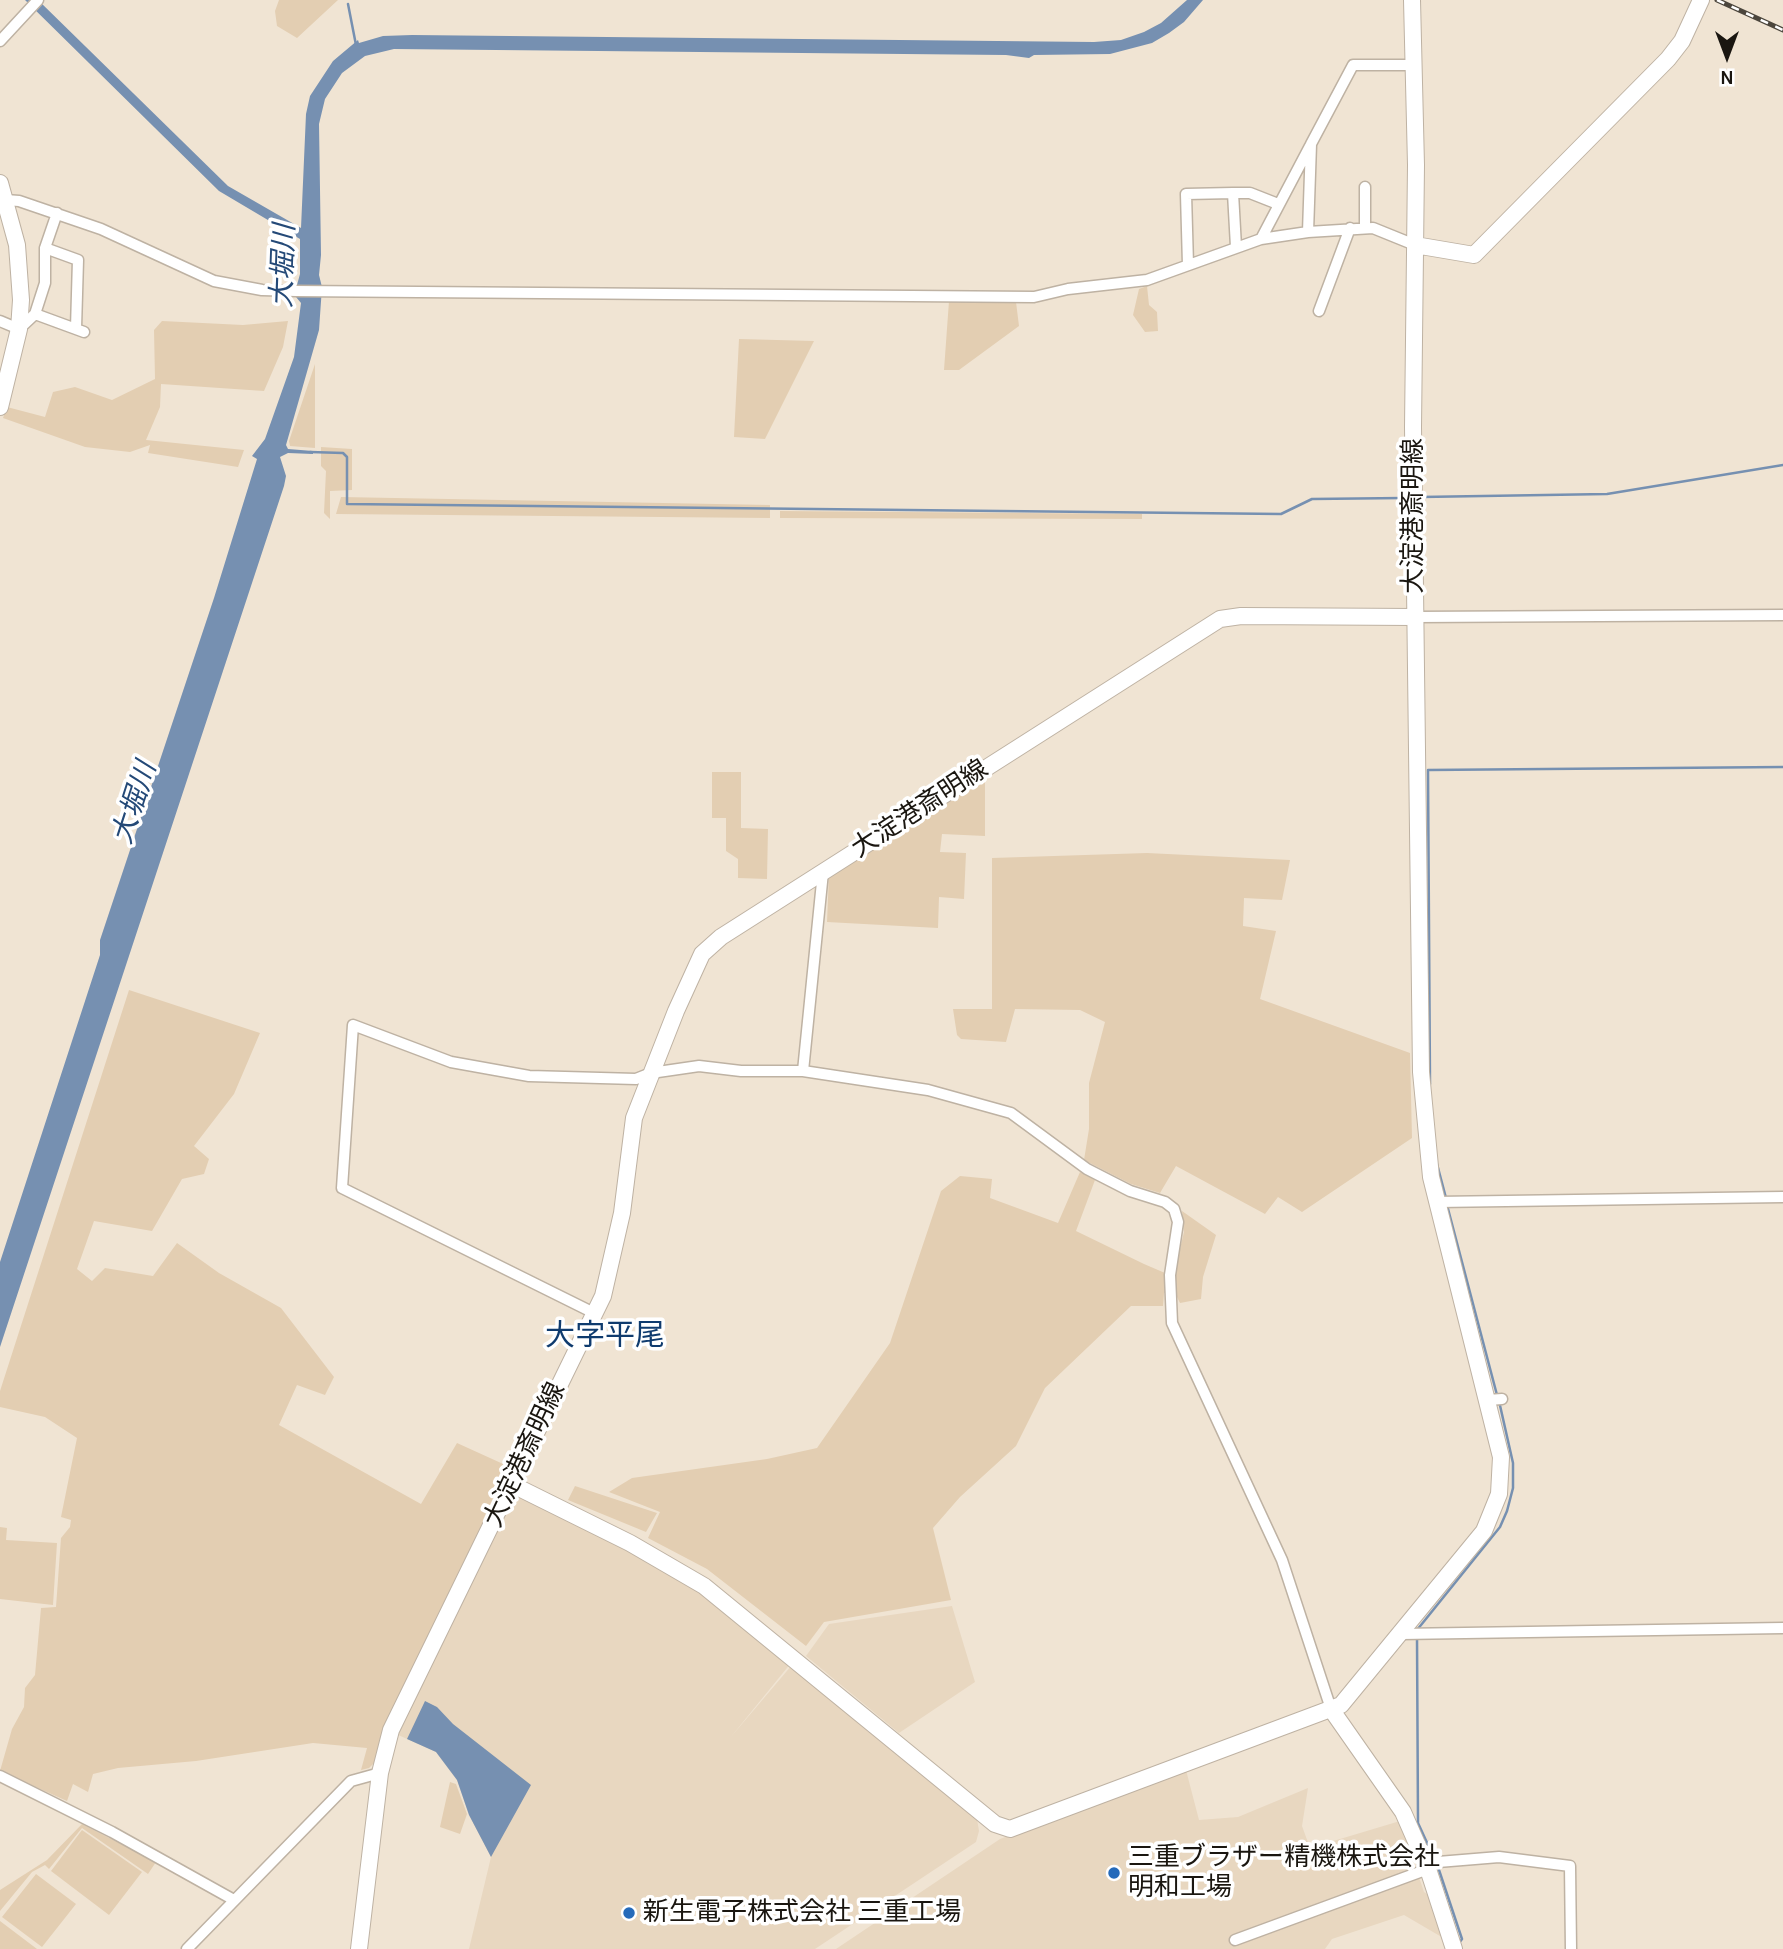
<!DOCTYPE html>
<html>
<head>
<meta charset="utf-8">
<style>
  body { margin:0 }
  #map { position:relative; width:1783px; height:1949px; overflow:hidden; background:#f0e4d3; font-family:Karla,sans-serif }
  canvas { display:block }
  .north { position:absolute; left:1692px; top:21px; width:70px; height:70px; -webkit-text-stroke:5px #fff; paint-order:stroke; rotate:180deg; font-size:19px; font-weight:700; line-height:28px; text-align:center; color:#1a1610 }
  .north::after { content:''; display:block; margin:auto; width:24px; height:32px; background:#1a1610; clip-path:polygon(50% 0,100% 100%,50% 72%,0 100%) }
</style>
</head>
<body>
<div id="map">
<canvas width="1783" height="1949"></canvas>
<div class="north">N</div>
</div>
<script>
const g = document.querySelector('canvas').getContext('2d');
g.lineJoin = 'round';
function fillPath(path, color) { g.fillStyle = color; g.fill(path, 'evenodd'); }
const toPath = rows => new Path2D(rows.map(r => 'M' + r).join(''));
function stroke(path, color, width, dash) { g.strokeStyle = color; g.lineWidth = width; g.lineCap = dash ? 'butt' : 'round'; g.setLineDash(dash || []); g.stroke(path); }
function write(font, color, halo, rows, align = 'center') {
  g.font = font + ' Karla,"Noto Sans JP",sans-serif'; g.lineWidth = 7; g.setLineDash([]); g.textBaseline = 'middle'; g.strokeStyle = halo; g.fillStyle = color; for (const [text, x, y, turn = 0] of rows) {
    g.save(); g.translate(x, y); g.rotate((+turn || 0) * Math.PI / 180); g.textAlign = isNaN(turn) ? turn : align; if (halo) g.strokeText(text, 0, 0); g.fillText(text, 0, 0); g.restore();
  }
}
fillPath(toPath([
  [522,1496,678,1575,791,1663,730,1738,792,1665,977,1819,979,1831,976,1842,815,1949,469,1949,491,1857,469,1815,457,1780,436,1752,396,1734,513,1500],
  [952,1606,975,1682,899,1733,806,1656,829,1624],
  [1186,1770,1199,1820,1238,1817,1308,1788,1302,1826,1310,1848,1400,1821,1424,1892,1433,1898,1445,1939,1404,1915,1332,1939,1325,1949,836,1949,1000,1839]
]), '#e8d7c0');
fillPath(toPath([
  [279,0,338,0,297,38,277,26,275,11],
  [1147,286,1149,305,1157,312,1158,331,1145,332,1133,315,1139,289],
  [949,301,1016,302,1019,326,959,370,944,370],
  [162,321,243,325,288,321,283,347,264,391,161,384,160,407,146,440,244,450,238,467,148,453,150,445,130,452,85,447,3,418,7,407,45,417,53,392,75,387,112,400,155,379,154,330],
  [739,339,814,341,765,439,734,437],
  [315,364,315,448,290,446,289,441],
  [321,447,352,449,352,490,330,491,330,519,324,513,326,471,321,466],
  [341,497,770,505,770,518,336,514],
  [780,511,1142,514,1142,519,780,518],
  [712,772,741,772,741,828,768,829,767,879,738,878,738,859,726,851,726,818,712,818],
  [985,773,985,836,942,834,940,852,966,853,964,899,939,897,938,928,827,922,829,874],
  [1147,853,1290,860,1282,900,1244,898,1243,926,1276,931,1260,999,1410,1053,1412,1138,1302,1212,1278,1197,1265,1214,1176,1166,1160,1193,1131,1184,1084,1160,1089,1129,1089,1083,1105,1022,1080,1010,1015,1009,1006,1042,961,1039,957,1035,953,1009,992,1009,992,858],
  [129,990,260,1033,234,1094,194,1146,209,1159,204,1174,182,1179,152,1231,94,1221,77,1269,92,1281,105,1268,153,1276,177,1243,219,1273,281,1308,334,1377,325,1395,297,1385,279,1425,421,1504,457,1443,512,1468,375,1762,369,1768,361,1770,367,1748,313,1743,196,1761,118,1768,93,1774,88,1792,73,1784,67,1801,0,1771,12,1729,24,1707,25,1688,35,1675,41,1608,56,1607,61,1538,70,1527,71,1520,61,1517,77,1438,45,1417,0,1407,0,1391],
  [1080,1172,1095,1180,1076,1231,1144,1264,1165,1273,1175,1270,1184,1232,1182,1211,1216,1235,1203,1277,1201,1299,1180,1303,1174,1291,1164,1293,1163,1306,1131,1306,1045,1388,1016,1446,960,1497,933,1528,951,1600,824,1622,806,1646,707,1569,648,1538,660,1512,609,1492,632,1478,767,1459,817,1448,890,1343,941,1191,960,1176,992,1179,990,1198,1058,1223],
  [575,1486,657,1513,646,1532,568,1500],
  [0,1527,7,1528,6,1540,57,1543,53,1605,0,1599],
  [450,1782,456,1784,467,1814,460,1834,440,1827],
  [82,1824,156,1862,148,1874,82,1828,49,1869,45,1865,32,1872,0,1911,0,1890,47,1860],
  [82,1830,142,1872,109,1915,51,1871],
  [36,1874,76,1904,42,1947,2,1917],
  [0,1921,37,1949,0,1949]
]), '#e3ceb2');
fillPath(toPath([
  [25,0,38,0,228,186,301,228,306,114,310,96,333,61,358,40,359,43,383,36,412,35,1094,42,1121,40,1144,32,1161,23,1187,0,1203,0,1184,22,1169,33,1152,43,1110,54,1034,55,1029,58,1006,55,394,49,365,56,342,73,325,99,319,124,321,255,319,275,322,287,319,330,286,445,288,449,313,451,313,454,288,453,280,457,286,476,284,486,0,1347,0,1262,100,955,100,940,214,598,257,459,252,456,265,439,294,357,301,303,296,297,299,295,297,285,300,274,300,239,219,191],
  [425,1701,437,1707,453,1724,531,1785,491,1857,469,1815,457,1780,436,1752,407,1739]
]), '#7690b1');
stroke(toPath([
  [348,4,356,45],
  [310,452,343,453,347,457,347,504,1281,514,1312,499,1403,498],
  [1421,497,1607,494,1783,465],
  [1430,1084,1428,770,1783,767],
  [1437,1164,1446,1198],
  [1447,1205,1497,1395],
  [1417,1630,1500,1527,1507,1511,1513,1488,1513,1463,1499,1401],
  [1417,1637,1418,1823,1434,1858],
  [1437,1864,1462,1939,1459,1943]
]), '#7690b1', 2.5);
const street = toPath([
  [0,41,38,0],
  [1233,193,1250,193,1278,204],
  [6,200,19,201,101,229,214,281,262,290,296,291,1034,297,1068,289,1147,280,1261,239,1308,232,1373,228,1415,245],
  [1365,227,1365,187],
  [1308,232,1311,144,1353,65,1413,65],
  [1261,239,1310,146],
  [45,248,78,260,76,328],
  [1188,265,1186,194,1233,193,1236,247],
  [1319,311,1350,228],
  [35,314,84,332],
  [0,321,19,329,35,314,45,283,45,248,57,213],
  [1415,617,1783,615],
  [803,1071,823,872],
  [1437,1202,1783,1197],
  [594,1313,342,1188,353,1025,451,1062,529,1076,636,1079,651,1073,699,1066,741,1071,803,1071,928,1090,1011,1113,1087,1169,1130,1191,1165,1202,1174,1209,1178,1222,1170,1275,1172,1323,1282,1560,1331,1709],
  [1488,1400,1502,1399],
  [1401,1634,1783,1628],
  [0,1776,112,1832,234,1900],
  [1426,1863,1499,1857,1570,1866,1571,1949],
  [1235,1940,1428,1869],
  [187,1949,351,1781,380,1773]
]);
const secondary = toPath([
  [0,183,17,245,21,300,19,329,0,407],
  [1415,245,1474,255,1668,59,1682,41,1701,0],
  [513,1485,630,1543,704,1586,995,1824,1010,1829,1341,1705,1484,1531,1499,1494,1501,1457,1431,1177,1421,1072,1413,427,1416,165,1412,0],
  [1331,1709,1403,1812,1428,1869,1454,1949],
  [359,1949,380,1773,391,1730,603,1296,622,1213,634,1118,676,1011,702,954,721,937,1220,619,1241,616,1415,617]
]);
stroke(street, '#beb2a3', 13);
stroke(secondary, '#beb2a3', 18);
stroke(street, '#fff', 10);
stroke(secondary, '#fff', 16);
const rail = toPath([
  [1717,0,1783,30]
]);
stroke(rail, '#4c463d', 5);
stroke(rail, '#fff', 2.5, [8]);
for (const [x, y, r, color] of [
  [1114,1873,7,"#256aba"],
  [629,1913,7,"#256aba"]
]) { const dot = new Path2D(); dot.arc(x, y, r, 0, 2 * Math.PI); g.fillStyle = color; g.fill(dot); stroke(dot, '#fff', 2.5); }
write('26px', '#1a1610', '#fff', [
  ["大淀港斎明線",1414,516,-90],
  ["大淀港斎明線",920,809,-33],
  ["大淀港斎明線",525,1455,-65]
]);
write('26px', '#1a1610', '#fff', [
  ["三重ブラザー精機株式会社",1128,1858],
  ["明和工場",1128,1888],
  ["新生電子株式会社 三重工場",643,1913]
], 'left');
write('italic 28px', '#244977', '#fff', [
  ["大堀川",284,266,-88],
  ["大堀川",135,803,-72]
]);
write('30px', '#0f3b6e', '#fff', [
  ["大字平尾",605,1336]
]);
</script>
</body>
</html>
